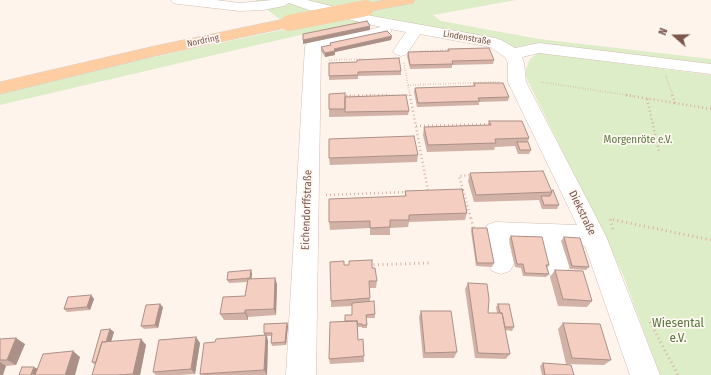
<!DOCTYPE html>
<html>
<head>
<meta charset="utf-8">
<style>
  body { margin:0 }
  #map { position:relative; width:711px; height:375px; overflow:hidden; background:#fef4eb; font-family:"Fira Sans Condensed",sans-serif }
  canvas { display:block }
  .north { position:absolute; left:655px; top:16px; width:40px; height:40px; -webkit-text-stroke:3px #fff8f3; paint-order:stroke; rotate:290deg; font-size:11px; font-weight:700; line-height:16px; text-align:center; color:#7b564c }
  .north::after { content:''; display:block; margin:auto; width:14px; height:18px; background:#7b564c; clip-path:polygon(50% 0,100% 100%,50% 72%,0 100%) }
</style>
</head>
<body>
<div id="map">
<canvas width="711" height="375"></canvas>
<div class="north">N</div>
</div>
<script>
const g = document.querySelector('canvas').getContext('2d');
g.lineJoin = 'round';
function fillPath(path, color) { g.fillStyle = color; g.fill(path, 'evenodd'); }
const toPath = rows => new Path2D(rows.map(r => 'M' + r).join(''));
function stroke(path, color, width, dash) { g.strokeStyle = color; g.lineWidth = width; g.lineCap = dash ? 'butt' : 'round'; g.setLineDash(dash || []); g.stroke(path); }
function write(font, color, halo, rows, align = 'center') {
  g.font = font + ' "Fira Sans Condensed",sans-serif'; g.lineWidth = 3.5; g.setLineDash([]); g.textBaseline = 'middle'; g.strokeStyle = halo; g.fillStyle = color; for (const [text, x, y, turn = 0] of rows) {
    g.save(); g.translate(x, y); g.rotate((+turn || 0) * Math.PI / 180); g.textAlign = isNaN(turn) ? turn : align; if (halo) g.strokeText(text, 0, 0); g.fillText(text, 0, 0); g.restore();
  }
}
fillPath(toPath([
  [255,0,516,0,433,15,441,21,539,39,711,59,711,69,504,48,372,21,300,35,0,105,0,94,106,67,291,28],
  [538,53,711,75,711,375,660,375,623,275,526,77,526,69,530,59]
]), '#dcedc8');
const minor = toPath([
  [171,0,216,0,240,3,272,0,307,0,372,16,495,38,501,40,515,48,539,43,711,64,711,74,539,53,522,57,524,63,526,82,606,236,660,375,630,375,585,246,564,245,570,266,566,274,557,277,548,274,544,266,539,244,509,242,514,263,510,271,501,274,492,271,488,263,483,232,487,225,495,222,577,225,508,82,508,63,505,57,490,47,420,34,407,54,401,56,395,54,393,51,406,32,390,29,392,31,389,34,321,49,316,375,286,375,305,46,307,43,381,27,309,10,289,3,284,6,263,10,240,11,178,4,173,3,171,0]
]);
const major = toPath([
  [385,0,415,0,413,3,366,12,361,11,359,8,361,5,385,0],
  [289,18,294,20,297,23,294,26,155,56,0,94,0,82,155,46,289,18]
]);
stroke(minor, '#d4bcb2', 1);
stroke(major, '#dad0cd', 1);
stroke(toPath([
  [420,51,451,50],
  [329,60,362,59],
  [404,63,410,96],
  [666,76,673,96],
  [541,82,633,96],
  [408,85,499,82],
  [342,96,410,95]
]), '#dbb1a3', 2, [0.5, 2]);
stroke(toPath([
  [410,95,428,191,426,191],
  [626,95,675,103],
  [672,95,675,103,711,109],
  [342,96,387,95],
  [647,99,659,151],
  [416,126,492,124],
  [459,190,463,190,459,176,472,175],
  [463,190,471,219],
  [326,195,407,192]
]), '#dbb1a3', 2.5, [1, 3]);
stroke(toPath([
  [471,218,474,230],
  [613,229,610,219,711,240],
  [369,265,429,263],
  [650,322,678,375]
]), '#dbb1a3', 3, [1, 3.5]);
fillPath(minor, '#fff');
fillPath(major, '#fecea2');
const majorBridge = toPath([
  [289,23,366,8]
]);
stroke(majorBridge, '#dad0cd', 16, []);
stroke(majorBridge, '#fecea2', 16);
fillPath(toPath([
  [392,36,391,40,335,52,335,55,325,57,321,51,321,47,330,45,330,43],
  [448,49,494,60,493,64,452,65,452,68,410,69,407,56,408,52,448,51],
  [329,63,401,71,401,75,358,76,358,79,329,80],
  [474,83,509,97,508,101,479,102,479,105,417,107,414,92,415,88,473,86],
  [345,97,409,111,408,115,329,117,329,109],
  [489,121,529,138,528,142,531,150,529,154,518,154,515,146,495,147,494,150,427,152,423,135,424,127,488,125],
  [418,155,417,162,330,165,329,158],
  [470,173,551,191,559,205,557,209,542,209,539,200,474,202,468,181],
  [405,191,467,213,465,220,409,222,408,227,390,228,390,235,370,235,370,228,330,230,329,222,405,196],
  [472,228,494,263,492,267,476,266,471,231],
  [511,236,549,265,547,268,549,274,546,277,523,276,521,268,515,267,509,239],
  [564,237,589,267,586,270,570,269,561,241],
  [344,265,372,268,377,281,376,288,370,288,370,302,375,314,375,318,367,318,367,328,362,328,362,327,358,327,358,340,364,356,364,362,330,364,329,359,345,321,352,315,352,306,331,307,331,301],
  [251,270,252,274,251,279,277,284,276,315,248,317,248,320,224,320,220,314,245,296,247,282,229,283,227,280],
  [555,270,592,301,587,307,558,306,550,277],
  [468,283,488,313,497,313,496,307,498,304,514,327,512,331,505,330,510,354,506,359,475,358,465,289],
  [91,295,94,299,90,310,67,312,64,309],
  [163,307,158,328,144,329,141,326],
  [421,311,457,352,454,358,423,358,419,317],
  [287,323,288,326,286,345,272,346,271,343,272,336,267,336,268,341,267,375,201,375,200,374,264,335,264,333],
  [563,323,611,360,604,365,566,364,558,329],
  [110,329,114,332,111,342,141,339,146,345,140,375,92,375,95,365,92,362],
  [0,339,25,344,16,365,6,366,0,375],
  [200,343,195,374,180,375,156,375,153,372],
  [543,363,574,375,542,375,540,366]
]), '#d2b1a6');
fillPath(toPath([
  [370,26,370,30,303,44,303,40],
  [392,36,391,40,335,52,335,55,325,57,325,53,334,49],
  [251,270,252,274,251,282,250,278],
  [275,278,277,284,276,315,274,309],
  [91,295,94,299,90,310,87,307],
  [160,304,163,307,158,328,155,325],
  [245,310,248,317,248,320,245,313],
  [287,323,288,326,286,345,285,342],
  [110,329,114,332,104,365,100,362],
  [266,335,268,341,267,375,264,370],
  [196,337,200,343,195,374,191,369],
  [16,338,25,344,16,365,7,360],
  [141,339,146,345,140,375,134,375,133,374],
  [73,351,80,357,75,375,65,375],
  [0,362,6,366,3,375,0,375],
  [34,367,38,369,36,375,31,374]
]), '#ab9087');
const building = toPath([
  [367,21,370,26,303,40,303,34,367,21],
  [387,31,392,36,334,49,335,51,325,53,321,47,331,45,330,43,387,31],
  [489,48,494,60,452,61,453,64,410,65,408,52,449,51,448,49,489,48],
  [399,58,401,71,358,72,358,75,329,76,329,63,357,62,357,60,399,58],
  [474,83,503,83,509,97,478,98,480,101,418,103,415,88,475,86,474,83],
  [345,93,345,109,329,109,329,94,345,93],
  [406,95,409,111,345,112,345,97,406,95],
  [489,121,522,121,529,138,495,139,496,143,428,145,424,127,491,125,489,121],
  [414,136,418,155,329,158,329,139,414,136],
  [517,142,528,142,531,150,520,150,517,142],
  [543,171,552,192,476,195,470,173,543,171],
  [462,189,467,213,409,215,409,220,390,220,390,227,370,228,370,221,329,222,329,199,406,196,405,191,462,189],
  [553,190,559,205,544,205,541,196,550,196,552,192,551,191,553,190],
  [472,228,487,228,494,263,477,263,472,228],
  [511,236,542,237,549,265,546,265,549,274,525,273,523,264,517,264,511,236],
  [564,237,580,238,589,267,572,266,564,237],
  [372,260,372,268,375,268,377,281,369,281,370,298,331,301,330,262,344,261,344,265,349,265,349,261,372,260],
  [251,270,250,278,227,280,228,272,251,270],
  [555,270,583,271,592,301,563,299,555,270],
  [275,278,274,309,245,310,245,313,220,314,223,297,245,296,248,279,275,278],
  [468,283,487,284,489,299,488,313,502,313,510,354,478,353,468,283],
  [91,295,87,307,64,309,68,297,91,295],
  [374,301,375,314,366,315,367,325,362,325,362,324,358,324,357,321,345,321,345,315,352,315,352,303,374,301],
  [160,304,155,325,141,326,146,305,160,304],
  [498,304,509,304,514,327,505,327,502,313,500,313,498,304],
  [421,311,451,311,457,352,425,353,421,311],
  [357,321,358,340,363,339,364,356,329,359,330,322,357,321],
  [287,323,285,342,271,343,272,333,264,333,264,324,287,323],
  [563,323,600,324,611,360,572,358,563,323],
  [110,329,106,342,102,342,96,362,92,362,101,330,110,329],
  [266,335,264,370,200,374,204,343,215,342,216,339,266,335],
  [196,337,191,369,153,372,159,340,196,337],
  [16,338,7,360,0,360,0,339,16,338],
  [141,339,133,374,117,375,92,375,102,342,141,339],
  [73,351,65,375,35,375,43,354,73,351],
  [543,363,571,365,574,375,545,375,543,363],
  [22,367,34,367,31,374,36,374,35,375,19,375,22,367]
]);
fillPath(building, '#f4cec1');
stroke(building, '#ab9087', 1);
write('9px', '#7b564c', '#fff8f3', [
  ["Lindenstraße",467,38,10],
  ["Nordring",203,41,-12]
]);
write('11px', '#5a7b40', '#fff8f3', [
  ["Morgenröte e.V.",638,140]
]);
write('11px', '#7b564c', '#fff8f3', [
  ["Eichendorffstraße",307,210,-88],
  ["Diekstraße",582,213,64]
]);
write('13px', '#5a7b40', '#fff8f3', [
  ["Wiesental",678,323],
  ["e.V.",678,338]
]);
</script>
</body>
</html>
